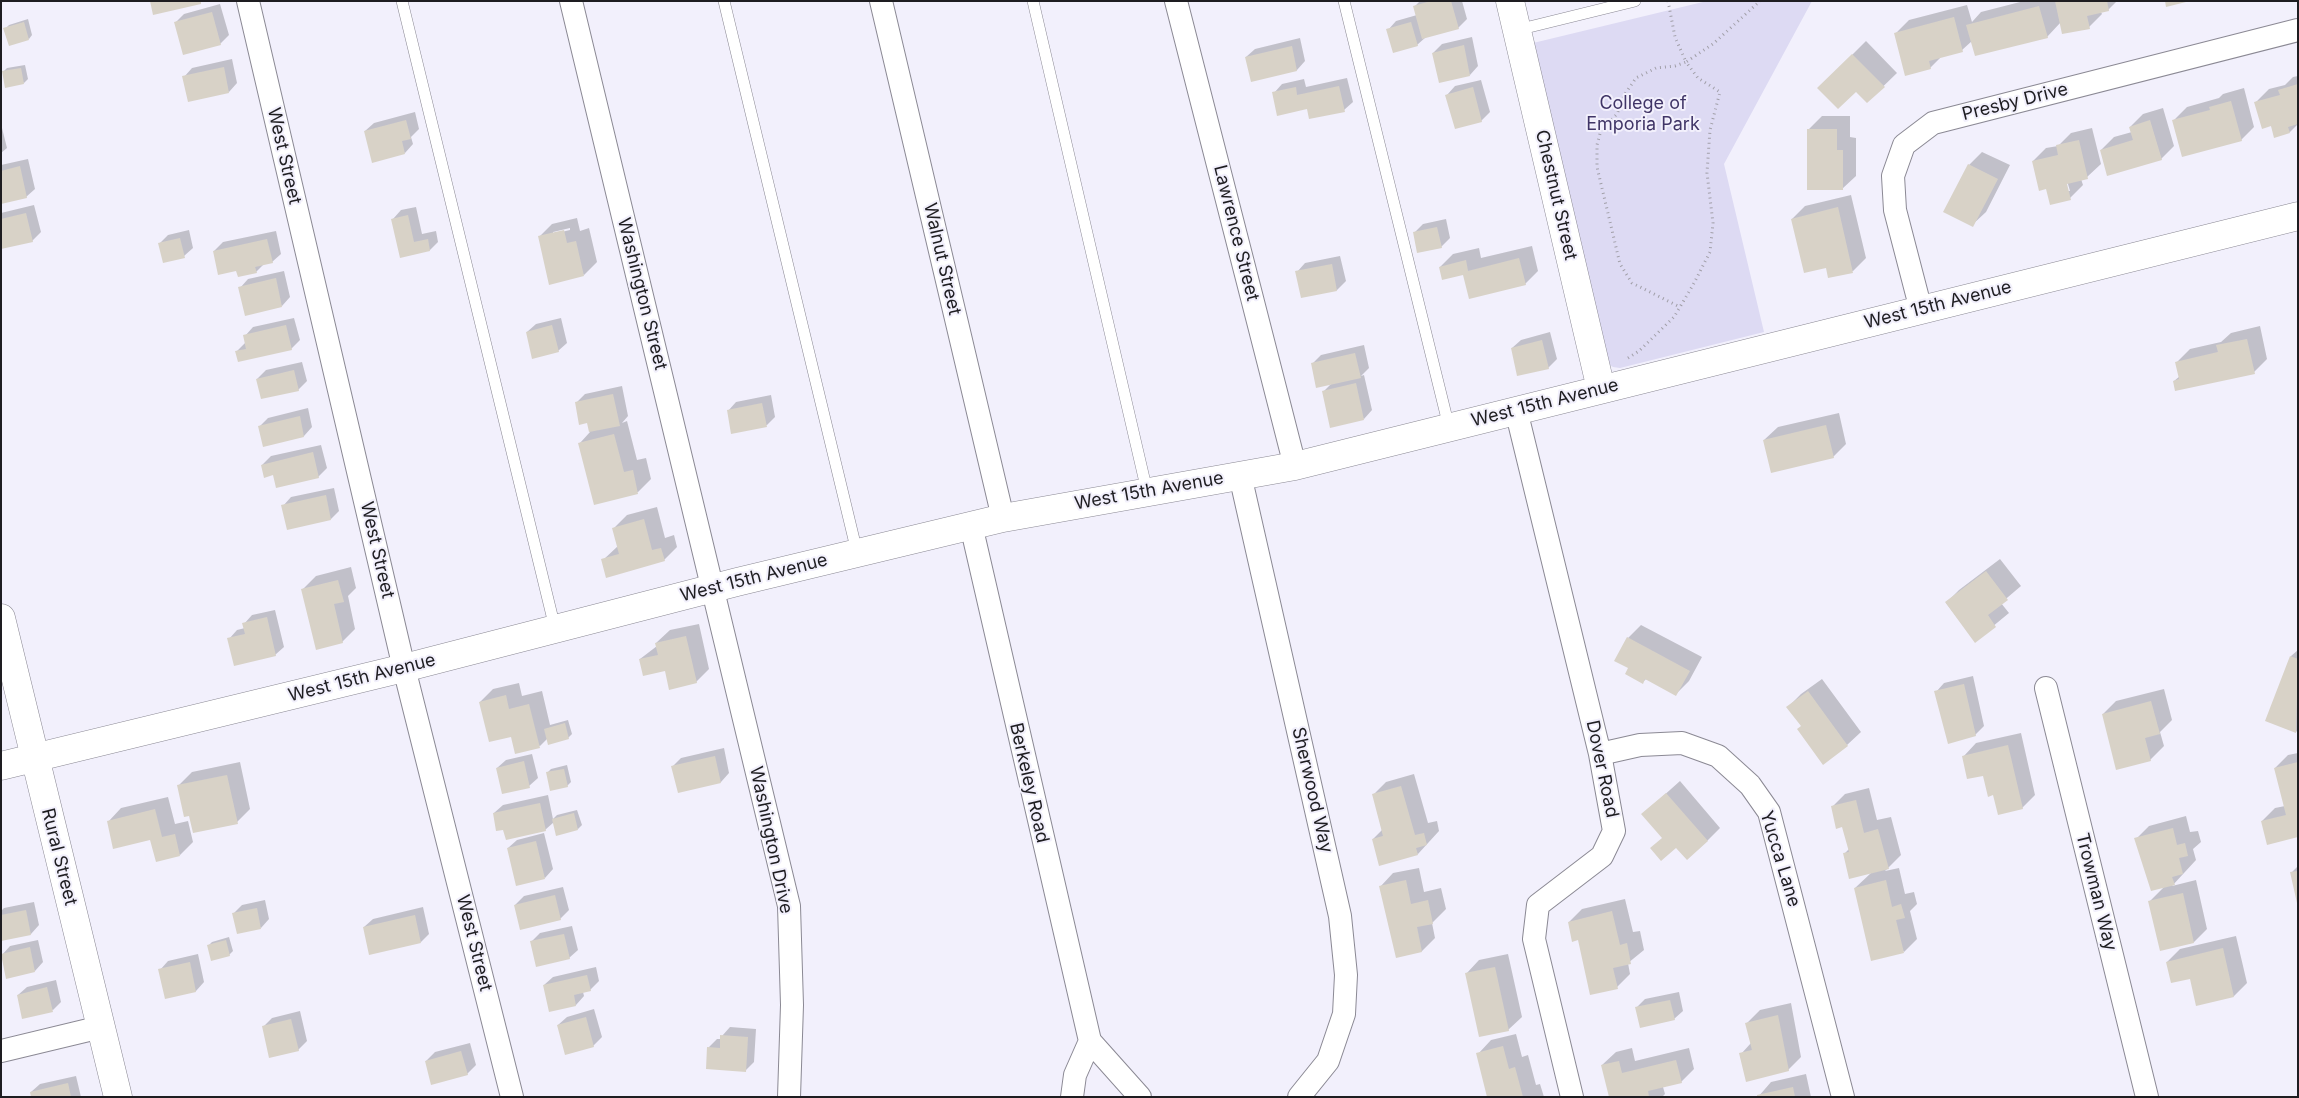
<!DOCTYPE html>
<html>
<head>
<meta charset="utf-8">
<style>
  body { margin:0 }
  #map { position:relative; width:2299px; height:1098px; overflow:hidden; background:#f2f0fc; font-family:Inter,sans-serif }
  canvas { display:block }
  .frame { position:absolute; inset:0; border:2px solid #1e1d21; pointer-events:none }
</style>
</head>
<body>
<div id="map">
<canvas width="2299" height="1098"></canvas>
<div class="frame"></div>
</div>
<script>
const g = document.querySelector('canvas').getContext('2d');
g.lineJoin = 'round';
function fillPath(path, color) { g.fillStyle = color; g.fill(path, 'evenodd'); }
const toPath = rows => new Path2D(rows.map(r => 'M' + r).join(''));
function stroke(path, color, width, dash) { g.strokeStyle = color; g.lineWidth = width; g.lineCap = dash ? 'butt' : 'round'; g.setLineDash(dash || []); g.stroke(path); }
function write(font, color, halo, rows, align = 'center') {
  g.font = font + ' Inter,sans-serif'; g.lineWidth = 4; g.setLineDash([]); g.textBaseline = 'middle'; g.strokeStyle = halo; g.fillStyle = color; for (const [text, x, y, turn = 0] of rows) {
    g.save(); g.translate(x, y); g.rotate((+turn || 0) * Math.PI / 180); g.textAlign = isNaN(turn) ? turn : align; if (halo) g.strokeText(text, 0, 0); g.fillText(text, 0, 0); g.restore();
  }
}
fillPath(toPath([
  [1707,1,1812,1,1724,164,1764,332,1620,368,1613,367,1607,363,1529,44]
]), '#dddaf3');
fillPath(toPath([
  [1420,1,1462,1,1467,19,1458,28,1426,37,1417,45,1388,30,1396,21,1417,15,1415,6],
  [2024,1,2117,1,2108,10,2101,12,2102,14,2089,27,2061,22,2047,37,1972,41,1962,50,1942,56,1930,68,1896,33,1909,20,1967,5,1972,22,1981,12],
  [220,4,229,35,220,44,176,22,184,14],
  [28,19,32,35,29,39,5,29,9,25],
  [1472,37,1478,66,1470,75,1433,53,1442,44],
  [1300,38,1305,61,1297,70,1252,80,1246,57,1255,49],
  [1866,41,1897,73,1867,102,1856,90,1819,88],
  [232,59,237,83,229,92,184,77,192,68],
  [25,65,28,79,24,83,3,72,7,68],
  [2298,76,2298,124,2290,132,2275,136,2271,125,2256,102,2269,89,2285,85,2293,77],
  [1347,78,1353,102,1344,110,1308,108,1274,93,1282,84,1304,79,1306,87],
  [1481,80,1490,112,1481,121,1447,95,1455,86],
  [2244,88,2254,127,2241,140,2174,120,2187,107,2219,98,2223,94],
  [2163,108,2174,146,2161,159,2101,150,2114,137,2132,132,2130,127,2143,114],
  [415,112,419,129,411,137,413,144,405,153,365,131,374,123],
  [1822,116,1850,116,1850,137,1856,138,1856,176,1842,189,1809,129],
  [1,124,7,148,1,153],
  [2092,128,2101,164,2087,177,2081,179,2083,185,2070,198,2047,188,2033,161,2046,148,2058,146,2071,133],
  [2066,177,2070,191,2067,191],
  [1982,152,2010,165,1986,212,1972,225,1969,165],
  [28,159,35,189,26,197,1,203,1,165],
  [1851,195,1866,258,1853,271,1827,267,1792,219,1805,206],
  [34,205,41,232,32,241,1,248,1,213],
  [416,207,422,234,436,231,438,242,430,250,401,256,393,219,401,210],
  [577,218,580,231,589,228,597,262,584,275,539,237,552,224],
  [570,228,570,230,553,234,553,232],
  [1446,219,1450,238,1441,247,1414,233,1423,224],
  [189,230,193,248,184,256,159,244,168,235],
  [276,231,281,254,272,262,264,264,256,272,237,270,214,251,223,242],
  [1532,246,1538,271,1525,284,1464,274,1440,267,1453,254,1479,248,1481,258],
  [1340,256,1346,281,1337,290,1302,297,1297,272,1305,263],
  [284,271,290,297,282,306,240,288,248,279],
  [294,318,300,340,291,349,237,351,246,342,245,336,253,327],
  [561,318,567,343,558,351,527,332,536,324],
  [2260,326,2267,359,2254,372,2174,381,2180,376,2177,362,2190,349,2221,342,2231,333],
  [1550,332,1557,359,1548,368,1512,348,1521,340],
  [1364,345,1369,368,1361,376,1364,375,1372,410,1364,419,1324,391,1332,383,1312,364,1321,355],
  [302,362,307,381,298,390,257,379,266,370],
  [622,386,628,416,622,423,627,421,637,460,646,458,651,479,638,492,595,503,580,443,590,432,588,422,576,403,585,394],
  [771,395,775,417,767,425,732,433,728,411,736,402],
  [308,408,312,427,304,436,264,445,259,427,268,418],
  [1839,413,1846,444,1833,457,1764,440,1778,427],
  [321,445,327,468,318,477,274,474,262,465,271,456],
  [334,488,339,511,331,519,283,506,291,497],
  [657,507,665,538,674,535,677,547,664,560,603,560,618,546,614,528,627,515],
  [2000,559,2021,586,2001,603,2009,613,1975,641,1946,603,1959,590],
  [351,567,356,588,348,596,355,629,342,642,303,589,316,576],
  [275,610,284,647,275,655,229,639,237,630,245,628,244,624,252,615],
  [699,624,709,669,696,682,640,659,657,646,656,643,670,630],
  [1641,625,1702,657,1689,681,1676,694,1646,679,1643,682,1629,667,1628,638],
  [2298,650,2298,730,2296,732,2291,656],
  [1973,676,1984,726,1975,735,1936,692,1944,683],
  [1822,679,1861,732,1847,745,1802,726,1788,707,1801,694],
  [519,683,522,696,542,691,550,725,568,720,572,734,568,738,548,738,540,746,511,735,480,702,493,689],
  [2164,689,2172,720,2160,732,2164,746,2150,760,2103,714,2116,701],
  [2021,733,2035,795,2022,808,1994,794,1984,774,1963,757,1976,743],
  [724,748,729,773,721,782,679,792,673,766,681,758],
  [2298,753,2298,836,2262,821,2275,808,2285,806,2275,768,2288,755],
  [532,754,538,778,529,786,497,768,506,760],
  [240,762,250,809,237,822,190,814,179,785,192,772],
  [567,765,571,782,567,786,547,773,551,769],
  [1414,774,1428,823,1437,821,1439,831,1418,854,1373,839,1382,830,1373,795,1386,782],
  [1680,781,1720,828,1707,841,1676,846,1663,837,1643,814],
  [1869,788,1877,820,1891,817,1901,855,1885,871,1899,868,1905,894,1914,892,1917,904,1910,911,1917,939,1904,952,1855,888,1871,873,1844,854,1849,849,1843,826,1832,807,1845,794],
  [548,795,553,819,557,815,577,810,582,825,578,829,554,822,545,830,504,828,494,813,503,805],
  [168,797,175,824,188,821,193,842,180,855,151,838,108,822,121,808],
  [2186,816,2190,832,2198,831,2201,842,2193,849,2196,860,2172,886,2196,880,2207,929,2194,942,2161,950,2150,901,2164,887,2136,839,2149,826],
  [544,833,553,869,545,878,508,848,517,840],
  [2298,866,2298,899,2291,873],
  [1419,868,1424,892,1441,888,1446,909,1432,923,1435,938,1422,951,1397,957,1380,887,1393,873],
  [563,887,569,910,560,919,515,905,524,896],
  [1625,899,1633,932,1640,931,1644,950,1628,963,1630,974,1617,987,1579,939,1569,922,1582,909],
  [265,900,269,919,261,928,234,913,242,905],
  [34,902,39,925,31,934,1,940,1,911,4,908],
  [423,907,429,934,421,942,364,927,373,919],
  [572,926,578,950,569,958,531,942,540,933],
  [2236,936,2247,983,2234,996,2197,1005,2191,977,2167,962,2180,949],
  [229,937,233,951,229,955,208,946,212,942],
  [38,940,43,962,35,971,2,955,10,946],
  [198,954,204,982,196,991,166,997,160,970,168,961],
  [1508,954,1522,1017,1508,1030,1466,974,1479,960],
  [596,967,599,981,590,990,583,992,584,996,576,1005,550,1011,544,985,553,977],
  [56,980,61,1002,53,1010,18,995,27,987],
  [1679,992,1683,1011,1674,1019,1636,1008,1645,999],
  [1791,1003,1801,1057,1788,1070,1741,1054,1751,1043,1747,1023,1760,1010],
  [594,1009,602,1037,593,1046,558,1025,567,1017],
  [300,1011,307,1041,298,1050,263,1027,272,1018],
  [730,1027,756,1029,754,1062,746,1070,708,1048,717,1039,721,1039,722,1036],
  [1516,1034,1522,1057,1528,1055,1536,1085,1540,1084,1544,1097,1488,1097,1478,1054,1491,1040],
  [470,1043,476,1065,467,1074,426,1061,435,1052],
  [1632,1048,1635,1061,1689,1048,1694,1069,1681,1082,1663,1087,1665,1094,1662,1097,1610,1097,1602,1065,1616,1052],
  [1806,1074,1811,1097,1758,1097,1771,1082],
  [76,1076,81,1097,32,1097,31,1092,40,1084]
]), '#0003');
fillPath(toPath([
  [150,1,201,1,201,4,153,15],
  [1431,1,1451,1,1459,29,1422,39,1413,6],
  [2055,1,2107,1,2109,11,2087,16,2090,29,2062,34],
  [2165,1,2186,1,2186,2,2166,7],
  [2039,6,2048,38,1975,56,1966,25],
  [212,12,221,45,183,55,174,22],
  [1954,17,1963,52,1929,61,1931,69,1905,76,1894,33],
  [24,22,29,40,9,46,3,28],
  [1411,22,1418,46,1393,53,1386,29],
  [1464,45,1470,76,1439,83,1432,53],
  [1292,46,1297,71,1251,82,1245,57],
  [1852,54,1885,87,1867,103,1856,92,1838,109,1817,88],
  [224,67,229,93,188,102,182,76],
  [21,68,24,84,5,88,2,71],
  [2298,84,2298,124,2288,127,2290,133,2274,138,2271,126,2262,129,2254,102,2280,95,2278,90],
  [1339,86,1345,112,1309,119,1307,109,1277,116,1272,92,1296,87,1297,95],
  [1473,87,1482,122,1455,129,1445,95],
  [2231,101,2242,141,2182,157,2172,120,2210,110,2209,107],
  [406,120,411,139,402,141,405,154,372,163,364,131],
  [2150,120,2162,160,2107,176,2100,150,2133,140,2129,127],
  [1807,129,1837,129,1837,150,1843,150,1843,190,1807,190],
  [2079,140,2088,179,2067,184,2071,200,2050,205,2046,189,2039,191,2032,161,2058,155,2056,145],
  [1968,164,1998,179,1973,227,1943,212],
  [20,166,27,198,1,204,1,171],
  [1838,207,1853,273,1828,278,1826,268,1804,273,1791,219],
  [26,213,33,242,1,249,1,219],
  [408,215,414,242,428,239,430,251,400,258,391,219],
  [1437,227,1442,248,1417,253,1413,232],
  [564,230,567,243,576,241,584,276,549,285,538,236],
  [180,238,185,258,163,263,158,243],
  [267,239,273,263,255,267,257,273,238,277,236,271,218,275,213,251],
  [1519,258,1526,285,1469,299,1463,275,1442,280,1439,267,1466,260,1468,271],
  [1332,264,1337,291,1301,298,1295,271],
  [276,278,282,307,245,316,238,287],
  [286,325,292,350,238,362,235,351,246,349,243,335],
  [552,325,559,352,532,359,526,332],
  [2247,339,2255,374,2175,391,2173,381,2179,379,2175,362,2218,352,2216,345],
  [1542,340,1549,369,1517,376,1511,348],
  [1355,353,1361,378,1316,388,1311,363],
  [294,370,299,391,261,399,256,379],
  [1356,383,1364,420,1330,428,1322,391],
  [613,394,620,426,589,432,587,423,579,425,575,402],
  [762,403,767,427,731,434,727,410],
  [300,416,304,437,263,447,258,426],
  [1826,425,1834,458,1771,473,1763,440],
  [614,434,624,472,633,470,638,494,594,505,578,443],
  [313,452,319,478,276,488,273,475,264,478,261,465],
  [326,495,331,520,287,530,281,505],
  [644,519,652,550,661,548,665,561,606,578,601,559,619,554,612,528],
  [1986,571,2008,600,1988,615,1996,627,1975,643,1945,602],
  [338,580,344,602,334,604,343,643,316,650,301,589],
  [267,617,276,656,234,666,227,638,245,634,242,623],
  [686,636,697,683,669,690,665,671,643,676,639,659,658,655,655,643],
  [1627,637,1690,671,1676,696,1645,679,1643,684,1625,674,1628,668,1614,661],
  [2290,656,2298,659,2296,733,2265,721],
  [1964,684,1976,736,1948,744,1934,691],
  [1808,691,1848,746,1823,765,1797,729,1801,726,1786,707],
  [506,695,509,709,529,704,540,748,515,754,511,737,489,742,479,702],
  [2151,701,2160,734,2145,738,2151,761,2116,770,2102,714],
  [565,723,569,739,548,745,544,729],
  [2008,745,2023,809,1998,815,1993,795,1988,797,1983,776,1967,779,1962,756],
  [715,756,721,783,678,793,671,766],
  [524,761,530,788,502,794,496,768],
  [2298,762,2298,837,2267,845,2261,821,2286,815,2274,768],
  [564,769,568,787,550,791,546,772],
  [227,775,238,824,193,833,189,816,184,817,177,785],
  [1401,786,1415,835,1424,833,1427,845,1416,848,1418,855,1379,866,1372,839,1383,836,1372,794],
  [1666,793,1708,841,1687,860,1676,848,1661,861,1650,848,1662,838,1641,814],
  [1856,800,1864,833,1878,829,1889,869,1849,879,1843,853,1849,852,1842,827,1836,829,1831,806],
  [540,803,546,831,506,840,503,830,496,831,493,813],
  [155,809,162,837,175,834,180,856,156,862,150,840,113,849,107,821],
  [574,813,578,830,556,836,552,819],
  [2173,828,2177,845,2185,843,2188,856,2179,858,2183,874,2172,877,2175,885,2151,891,2134,838],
  [536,841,545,879,516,886,507,848],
  [2298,871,2298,903,2297,903,2290,872],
  [1406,880,1411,904,1428,900,1433,924,1417,927,1422,952,1396,958,1379,886],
  [1886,880,1892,907,1901,904,1905,918,1896,920,1904,953,1871,961,1854,888],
  [2183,893,2194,943,2160,951,2148,901],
  [555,895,561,920,520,930,514,905],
  [257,908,261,929,237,934,232,913],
  [26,910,31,935,1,941,1,915],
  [1612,911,1620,945,1627,943,1631,964,1613,968,1618,989,1590,995,1578,940,1572,942,1568,922],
  [415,915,421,943,369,955,363,927],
  [564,934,570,959,536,967,530,941],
  [226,940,230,956,211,961,207,945],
  [30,947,35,972,6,979,1,954],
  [2223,948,2234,997,2196,1006,2190,979,2171,983,2166,962],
  [190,962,196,992,165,999,158,969],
  [1495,967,1509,1031,1479,1037,1465,973],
  [587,975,591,991,574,995,576,1006,549,1012,543,985],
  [47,987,53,1012,22,1019,17,995],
  [1670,1000,1675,1020,1640,1028,1635,1007],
  [1778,1015,1789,1071,1746,1082,1739,1053,1752,1050,1745,1023],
  [586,1017,594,1047,565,1055,557,1025],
  [291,1019,299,1051,269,1058,262,1026],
  [720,1035,748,1037,746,1072,706,1069,707,1047,720,1048],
  [1503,1046,1509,1069,1515,1067,1523,1097,1487,1097,1476,1053],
  [461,1051,468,1075,431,1085,425,1061],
  [1676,1060,1682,1083,1648,1091,1649,1097,1609,1097,1601,1065,1619,1061,1622,1073],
  [68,1083,71,1097,31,1097,30,1092],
  [1793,1087,1795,1097,1757,1097,1757,1095]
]), '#d8d2c7');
const service = toPath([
  [402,1,555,628],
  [724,1,857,552],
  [1033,1,1147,491],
  [1344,1,1449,427],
  [1517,30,1635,1]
]);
const minor = toPath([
  [248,1,404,668,512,1097],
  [571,1,789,906,792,1005,789,1097],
  [881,1,1003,518],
  [1176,1,1295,466],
  [1921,310,1895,210,1893,176,1904,145,1933,123,2298,30],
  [1516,410,1600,754,1614,831,1602,856,1538,905,1534,939,1572,1097],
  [1240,475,1340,916,1346,975,1344,1014,1328,1061,1299,1097],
  [971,525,1090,1041,1140,1097],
  [2046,688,2147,1097],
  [1600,754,1640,745,1682,743,1718,756,1750,785,1769,812,1843,1097],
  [1,1051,101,1027],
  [1072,1097,1075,1075,1090,1041]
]);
const tertiary = toPath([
  [1510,1,1601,389],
  [1,618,118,1097],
  [1,766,404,668,737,582,1003,518,1295,466,2298,216]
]);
stroke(service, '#8b8994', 12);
stroke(minor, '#8b8994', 24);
stroke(tertiary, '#8b8994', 29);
stroke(toPath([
  [1668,1,1675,37,1686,62,1713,44,1760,1],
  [1628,358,1639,351,1674,317,1680,307,1693,285,1710,252,1713,223,1707,173,1710,130,1720,92,1698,78,1686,62,1675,66,1656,68,1636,78,1625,94,1617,114,1601,130,1597,145,1597,167,1620,264,1632,283,1680,307]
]), '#a19fa8', 3, [1, 4]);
stroke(service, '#fff', 11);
stroke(minor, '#fff', 22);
stroke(tertiary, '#fff', 28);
write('18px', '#1e1d21', '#f2f0fc', [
  ["Presby Drive",2015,102,-14],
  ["West Street",284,156,77],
  ["Chestnut Street",1556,195,77],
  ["Lawrence Street",1236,233,76],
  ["Walnut Street",942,259,77],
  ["Washington Street",642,294,76],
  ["West 15th Avenue",1938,305,-14],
  ["West 15th Avenue",1545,403,-14],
  ["West 15th Avenue",1149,491,-10],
  ["West Street",377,550,77],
  ["West 15th Avenue",754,578,-14],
  ["West 15th Avenue",362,678,-14],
  ["Dover Road",1602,769,78],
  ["Berkeley Road",1029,783,77],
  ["Sherwood Way",1312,790,77],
  ["Washington Drive",771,840,78],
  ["Rural Street",59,857,76],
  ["Yucca Lane",1780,859,73],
  ["Trowman Way",2096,892,76],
  ["West Street",474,943,76]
]);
write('18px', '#403567', '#f2f0fc', [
  ["College of",1643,104],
  ["Emporia Park",1643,125]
]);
</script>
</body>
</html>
